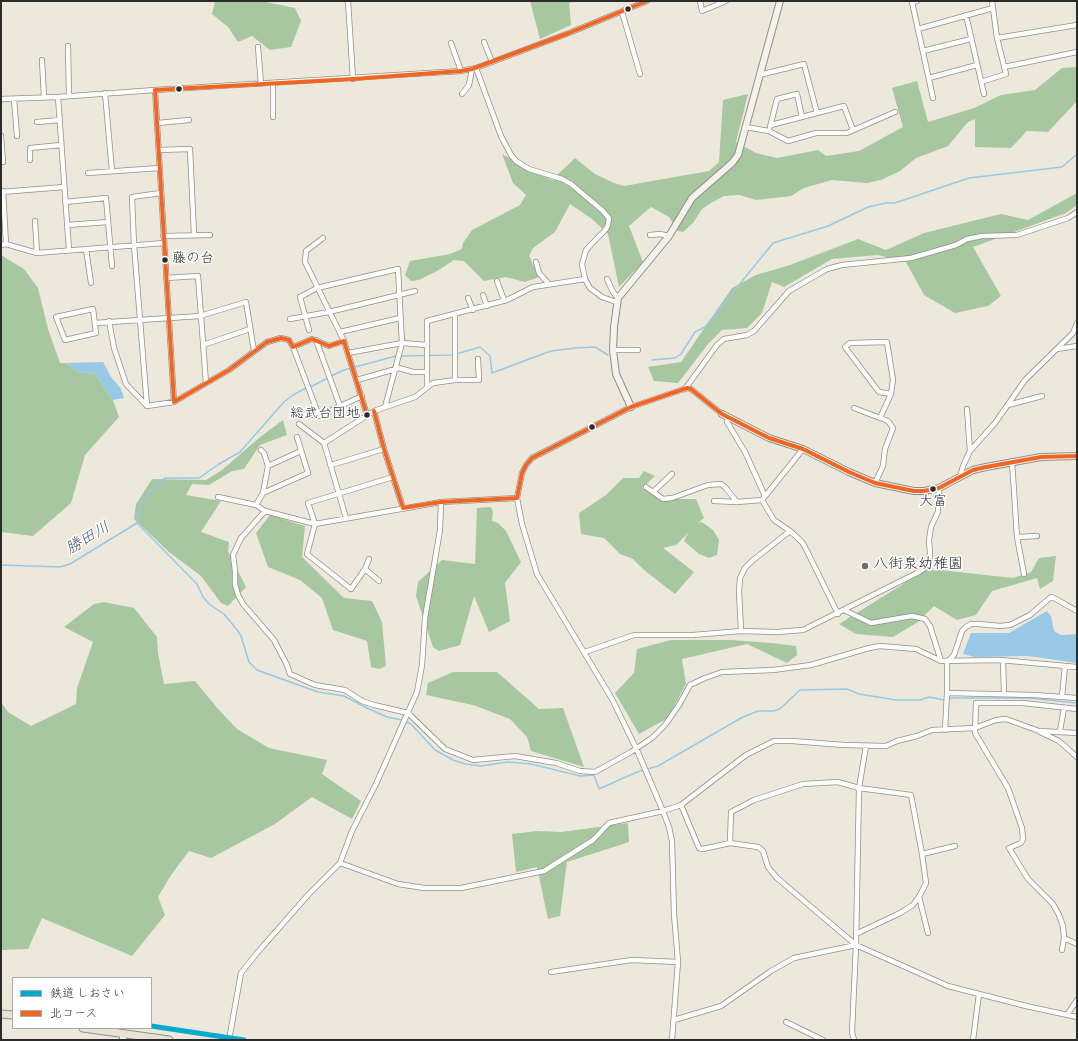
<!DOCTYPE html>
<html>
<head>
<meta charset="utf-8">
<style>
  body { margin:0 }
  #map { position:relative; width:1078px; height:1041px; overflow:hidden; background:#ede8dc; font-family:Dekko,"Klee One",sans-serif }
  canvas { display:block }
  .frame { position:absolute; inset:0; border:2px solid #2b2b2b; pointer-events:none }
  .legend { position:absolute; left:12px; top:977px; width:140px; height:52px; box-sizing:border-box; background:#fff; border:1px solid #aaa; margin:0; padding:5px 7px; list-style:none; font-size:12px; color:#2b2b2b }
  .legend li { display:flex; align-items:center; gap:8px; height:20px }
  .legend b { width:20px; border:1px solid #aaa }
</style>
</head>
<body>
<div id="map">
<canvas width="1078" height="1041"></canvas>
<div class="frame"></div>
<ul class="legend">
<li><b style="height:5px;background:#00a9ce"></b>鉄道 しおさい</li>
<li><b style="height:5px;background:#f26522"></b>北コース</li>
</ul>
</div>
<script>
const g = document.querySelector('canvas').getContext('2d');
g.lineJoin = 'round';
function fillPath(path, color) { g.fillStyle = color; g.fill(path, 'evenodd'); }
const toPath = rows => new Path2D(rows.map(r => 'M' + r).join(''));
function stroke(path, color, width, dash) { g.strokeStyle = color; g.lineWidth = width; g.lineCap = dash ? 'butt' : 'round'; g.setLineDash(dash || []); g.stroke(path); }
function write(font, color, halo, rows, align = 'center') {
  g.font = font + ' Dekko,"Klee One",sans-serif'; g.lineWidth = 3; g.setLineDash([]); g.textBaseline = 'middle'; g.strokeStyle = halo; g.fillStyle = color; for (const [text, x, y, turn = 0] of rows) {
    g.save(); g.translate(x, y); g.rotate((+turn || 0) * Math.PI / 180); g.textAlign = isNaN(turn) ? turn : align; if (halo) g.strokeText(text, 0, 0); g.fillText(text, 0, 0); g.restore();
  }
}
fillPath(toPath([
  [215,1,261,1,295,8,301,21,291,47,270,50,252,36,238,42,228,27,212,14],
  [530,1,575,1,569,3,571,25,540,39],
  [1077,67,1077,101,1048,132,1027,131,1011,148,975,147,975,119,968,122,948,146,916,158,900,171,881,180,867,183,832,180,804,188,791,196,756,200,739,195,724,196,711,203,702,209,693,223,683,232,678,231,669,217,651,207,629,226,643,262,619,287,608,234,592,219,570,204,555,232,533,248,529,256,539,277,525,282,505,277,484,281,464,261,454,260,437,271,419,280,411,281,405,275,410,261,450,254,462,249,463,243,472,230,520,205,526,195,513,183,502,154,552,180,575,158,595,174,614,183,624,186,709,171,719,162,723,100,748,94,736,142,756,153,777,158,818,150,826,156,859,151,903,127,892,88,917,81,928,122,974,108,1001,95,1035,90,1062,68],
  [1077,193,1077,205,1066,213,973,247,1001,296,988,306,955,313,924,295,906,262,878,255,832,259,784,287,772,282,762,313,747,328,722,330,708,344,678,383,654,381,648,367,681,362,732,288,756,275,790,265,858,239,886,250,924,233,1001,214,1028,220],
  [1,255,24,269,38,288,48,329,60,363,66,363,78,372,95,374,113,400,119,417,85,455,71,503,33,536,1,532],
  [283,420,287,435,260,445,244,469,232,471,209,485,192,484,186,495,221,501,201,532,229,542,228,551,246,587,228,606,221,603,201,576,169,552,134,519,136,504,152,479,206,480,222,470,260,437],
  [644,471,655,476,642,488,660,499,696,499,704,518,698,523,702,522,713,530,719,540,717,555,709,558,699,554,684,541,688,533,676,545,663,548,694,572,675,594,644,570,633,559,620,554,604,538,581,534,579,513,606,495,623,478,639,478],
  [491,507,493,512,492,521,498,523,506,531,521,562,505,583,510,621,489,632,474,596,460,645,439,651,433,647,416,596,418,582,442,560,475,564,477,508],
  [270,515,305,526,302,557,344,598,372,601,382,622,386,666,379,669,371,667,367,641,333,630,322,598,300,580,268,567,256,533],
  [1056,556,1053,581,1040,589,1037,578,992,591,976,615,957,620,934,606,918,622,893,637,856,634,839,624,924,571,940,570,1013,578,1031,572,1039,558],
  [104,602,134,608,157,637,158,653,164,684,195,681,218,709,237,729,269,748,327,760,322,774,361,801,352,819,312,797,275,824,211,858,189,851,171,875,158,897,165,915,132,956,42,918,28,949,1,950,1,702,8,712,31,726,76,704,77,688,93,642,64,627,94,604],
  [671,640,730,640,772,643,796,646,797,655,787,663,747,644,682,659,686,684,668,718,639,734,615,693,634,673,637,649],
  [453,672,497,672,539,709,563,708,584,767,531,751,527,737,510,719,473,705,426,695,428,683],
  [628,823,629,842,567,862,560,916,548,919,537,867,516,872,512,834,537,831,561,832]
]), '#a7c7a0');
fillPath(toPath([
  [103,362,111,377,121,389,124,398,113,400,95,374,78,372,66,363],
  [1047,611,1051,616,1054,631,1061,635,1077,634,1077,663,1028,656,975,657,963,654,971,633,1009,633]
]), '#97c8e6');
stroke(toPath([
  [400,356,453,355,480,347,490,356,492,373,551,351,575,348,595,347,608,355],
  [652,360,675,358,681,354,695,332,705,327,773,243,828,226,868,207,886,203,895,203,969,178,1062,167,1077,154],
  [331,376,344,370,396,356],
  [310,387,328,378],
  [137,523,197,584,203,597,209,604,224,614,238,631,241,636,249,662,257,670,318,692,344,696,367,708,387,717,402,720],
  [137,523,141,500,165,478,199,478,219,464,240,452,284,402,293,395,306,388],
  [1,565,60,567,70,564,137,523],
  [406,722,411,724,435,750,453,760,465,764,481,766,508,762,531,764,580,776,594,775,599,789,637,772,658,766,741,718,758,711,774,711,781,708,800,690,847,689,859,694,896,700,920,700,929,697,944,700,953,698,1029,698,1077,703]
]), '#97c8e6', 1.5);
const street = toPath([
  [348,1,353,79],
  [700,1,702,11,726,1],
  [917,1,912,2,933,98],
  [622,12,640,74],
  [966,15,984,94],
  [918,29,993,8],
  [997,38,1077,25],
  [484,42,492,62],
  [451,43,461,71],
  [68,46,69,96],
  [258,47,261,84],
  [923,51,971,39],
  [42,60,44,97],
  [1004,67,1077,52],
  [476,68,501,136,511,155,516,161,529,169,562,179,571,184,602,210,609,218,608,225,606,229,586,250,582,264,585,279,590,288,602,297,616,302],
  [759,75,804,64,817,113],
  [929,78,977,65],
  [981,82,1006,74,997,38,992,1],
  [155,90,174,402],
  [105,93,112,171],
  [462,94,469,85,472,69],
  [58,97,69,250],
  [1,99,58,97,155,90,461,71,476,68,569,33,647,1],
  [14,99,17,136],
  [273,117,273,83],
  [37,122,60,120],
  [158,123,189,120],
  [771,125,844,106,853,130],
  [745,127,769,131,788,141,816,133,847,133,895,112],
  [770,127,777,99,797,94,802,117],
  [1,136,3,162,1,162],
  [159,150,190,149,194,235],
  [30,160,30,148,61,145],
  [88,173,159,168],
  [3,191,6,244],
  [1,192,64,187],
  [65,202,106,198,112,266],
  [35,221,37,253],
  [67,225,108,222],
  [650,235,660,234,669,236],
  [163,236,210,235],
  [323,238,306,251,305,262,344,341,367,415],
  [1,245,6,244,37,253,164,243],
  [86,249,91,283],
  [536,262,539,273,549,284],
  [166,278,198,276,206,383],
  [607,279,613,292,618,298],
  [497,281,504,300],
  [483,295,487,306],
  [468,298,473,310],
  [93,309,96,333,65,340,56,317,93,309],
  [290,319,329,312,415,291],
  [109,321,114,348,126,384,147,406],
  [95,323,200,316,246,302,254,351],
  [309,330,300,297,317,288,398,269,402,343,385,407],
  [340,332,400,318],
  [316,340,340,406],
  [203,345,250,329],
  [293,347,312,339,329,346,344,341],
  [1057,349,1077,346],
  [613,350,638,350],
  [348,353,402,343,427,345],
  [357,380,399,368,413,372,427,372],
  [455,380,455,314],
  [427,387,427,321,507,300,533,287,585,279],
  [685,389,717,345,724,339,747,335,754,331,789,291,827,269,842,265,911,258,956,245,967,239,982,236,1017,235,1068,218,1077,212],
  [1008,405,1042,396],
  [147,406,174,402,229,370,267,342,281,338,289,340,293,347,319,416],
  [147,406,134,245,132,197,161,193],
  [854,408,888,421,893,428,885,449,883,466,875,483],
  [967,409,970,451],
  [374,411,384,449,403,508],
  [304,415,308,414,319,416,362,396],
  [727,417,727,422,745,452,765,496],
  [880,418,891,394,893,380,887,342,850,343,845,347,879,392,891,394],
  [299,424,324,443,346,518],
  [324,443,374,411,415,397,433,383,455,380,479,380,478,359],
  [803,449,762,500,774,520,790,531,802,542,806,549,838,614],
  [1012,461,1017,537,1024,574],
  [331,465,384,449],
  [268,466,301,451],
  [960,477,963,466,970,451,995,423,1025,380,1073,333,1077,323],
  [646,487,663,499,672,498,708,485,721,484,725,487,737,502],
  [653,492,672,474],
  [263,493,308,473,297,437],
  [218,497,256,505,265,511,315,524,441,502,517,498],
  [714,501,737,502,762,500],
  [256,505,263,493,268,466,264,453,261,450],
  [265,511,241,538,233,555,235,571,235,584,238,595,243,604,274,640,287,665,290,674,315,685,345,690,362,701,374,705,408,713,445,749,473,760,515,756,556,763,580,771,595,772,631,752,652,738,665,725,679,705,690,685,705,678,722,672,773,670,811,665,869,648,880,646,916,649,941,661,1000,660,1077,667],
  [1017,537,1037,536],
  [369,559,365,569,351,589,307,554,315,524,308,503,393,477],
  [365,569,379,581],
  [844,610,871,623,912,616,925,619,930,626,941,661],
  [741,631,739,591,740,578,745,568,752,561,790,531],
  [585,652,634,635,693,635,741,631,777,632,803,630,919,572,926,567,929,561,930,553,929,540,931,527,938,512,939,488],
  [1003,661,1004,694],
  [947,693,1034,695,1077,698],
  [1062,697,1065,666],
  [945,730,947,693,947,662,954,655,962,631,966,627,971,624,978,624,1000,626,1010,625,1030,615,1051,597,1054,598,1077,611],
  [1060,731,1064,708],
  [1040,732,1059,741,1077,757],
  [681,805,699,848,703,849,730,843,758,847,763,851,768,867,777,878,856,945,948,986,1026,1006,1077,1017],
  [730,843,731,812,754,800,803,784,838,782,859,788,911,795,922,854],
  [340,863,398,884,424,888,461,888,544,871,593,840,609,823,663,811,681,805,746,755,774,741,792,741,844,745,886,746,897,741,917,736,932,730,975,728,996,720,1006,719,1039,731,1077,733],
  [919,897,928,933],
  [856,934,900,913,913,905,920,895,926,883,922,854,955,846],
  [1064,938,1077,944],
  [1062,950,1064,938,1063,926,1059,915,1053,904,1028,879,1009,848,1021,843,1023,839,1022,828,1008,788,975,733,976,703,1023,703,1077,709],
  [551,972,632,960,678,962],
  [1067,1015,1077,1000],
  [674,1020,721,1006,771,971,794,958,856,945],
  [786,1022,823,1040],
  [229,1040,241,973,257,953,308,895,340,863,352,831,376,784,417,692,422,665,425,618,440,530,441,502],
  [672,1040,678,962,674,914,672,841,669,827,660,804,636,748,612,699,537,574,522,524,517,498,522,473,526,465,532,458,631,407,687,388,691,389,722,414],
  [854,1040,852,1032,856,945,859,788,866,746],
  [973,1040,979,994]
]);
const secondary = toPath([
  [631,407,616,374,613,350,614,327,618,298,669,236,692,198,732,163,738,155,780,1],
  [722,414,769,438,803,449,849,472,875,483,914,491,924,491,939,488,973,470,986,467,1041,457,1077,456],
  [123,1034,123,1040]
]);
const primary = toPath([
  [1,1014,13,1015],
  [83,1028,169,1040]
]);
stroke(street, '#928f8a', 6);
stroke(secondary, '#928f8a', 8);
stroke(primary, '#928f8a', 9);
stroke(street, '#fcfcfa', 4.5);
stroke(secondary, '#f5f1eb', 6);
stroke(primary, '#e9e2d6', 7);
stroke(toPath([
  [155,90,353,79,461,71,472,69,569,33,647,1],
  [155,90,174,402],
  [344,341,367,415],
  [293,347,312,339,329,346,344,341],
  [174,402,229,370,267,342,281,338,289,340,293,347],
  [374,411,384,449,403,508],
  [517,498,522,473,526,465,532,458,631,407,687,388,691,389,722,414,769,438,803,449,849,472,875,483,914,491,924,491,939,488,973,470,986,467,1041,457,1077,456],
  [403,508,441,502,517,498]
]), '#f26522', 4);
stroke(toPath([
  [151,1026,244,1040]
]), '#00a9ce', 5);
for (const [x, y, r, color] of [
  [628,9,3.5,"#2b2b2b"],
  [179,89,3.5,"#2b2b2b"],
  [165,260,3.5,"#2b2b2b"],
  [367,415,3.5,"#2b2b2b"],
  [592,427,3.5,"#2b2b2b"],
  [933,489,3.5,"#2b2b2b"],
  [865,566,4,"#6f6d69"]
]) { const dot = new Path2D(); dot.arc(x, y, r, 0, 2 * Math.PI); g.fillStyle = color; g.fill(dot); stroke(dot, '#fff', 1.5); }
write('14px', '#2b2b2b', '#fff', [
  ["藤の台",172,260],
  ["総武台団地",360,415,"right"],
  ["大富",933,503,"center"]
], 'left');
write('15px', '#2b2b2b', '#fff', [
  ["八街泉幼稚園",873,566]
], 'left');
write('italic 16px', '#445d6e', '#fff', [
  ["勝田川",89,540,-31]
]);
</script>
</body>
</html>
